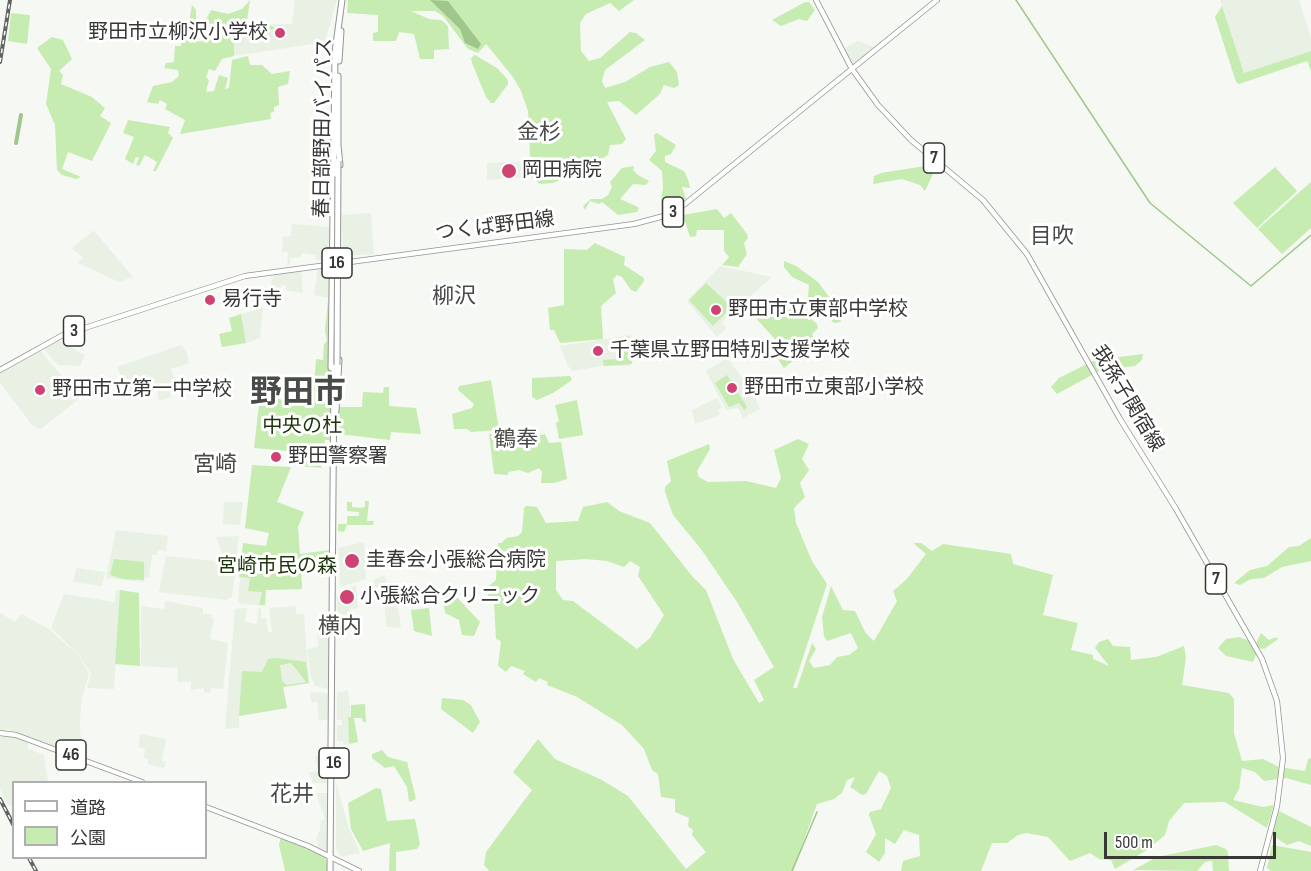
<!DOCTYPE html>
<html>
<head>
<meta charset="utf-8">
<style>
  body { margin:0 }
  #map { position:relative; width:1311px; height:871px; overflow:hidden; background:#f5f8f3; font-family:"Sofia Sans Condensed","Noto Sans JP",sans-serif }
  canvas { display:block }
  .legend { position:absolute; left:12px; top:781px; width:195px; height:78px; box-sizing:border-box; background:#fff; border:2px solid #afafaf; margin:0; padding:8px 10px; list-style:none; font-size:18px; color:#373836 }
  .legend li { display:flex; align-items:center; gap:12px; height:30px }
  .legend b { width:30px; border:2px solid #afafaf }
  .scale { position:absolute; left:1104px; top:832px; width:172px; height:27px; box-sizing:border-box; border:3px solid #373836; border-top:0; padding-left:8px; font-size:18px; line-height:21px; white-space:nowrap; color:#373836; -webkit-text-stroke:4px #fff; paint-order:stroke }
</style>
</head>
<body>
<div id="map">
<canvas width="1311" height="871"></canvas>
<ul class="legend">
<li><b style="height:8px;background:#fff"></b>道路</li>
<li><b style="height:16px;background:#c6ecb2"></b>公園</li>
</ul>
<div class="scale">500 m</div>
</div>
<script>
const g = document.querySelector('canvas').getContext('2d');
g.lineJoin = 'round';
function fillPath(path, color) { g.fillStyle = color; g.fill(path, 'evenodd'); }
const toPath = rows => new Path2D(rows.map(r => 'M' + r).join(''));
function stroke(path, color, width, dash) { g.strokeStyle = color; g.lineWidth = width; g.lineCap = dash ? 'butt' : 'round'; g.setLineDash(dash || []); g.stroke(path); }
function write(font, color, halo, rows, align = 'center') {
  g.font = font + ' "Sofia Sans Condensed","Noto Sans JP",sans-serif'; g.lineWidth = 6; g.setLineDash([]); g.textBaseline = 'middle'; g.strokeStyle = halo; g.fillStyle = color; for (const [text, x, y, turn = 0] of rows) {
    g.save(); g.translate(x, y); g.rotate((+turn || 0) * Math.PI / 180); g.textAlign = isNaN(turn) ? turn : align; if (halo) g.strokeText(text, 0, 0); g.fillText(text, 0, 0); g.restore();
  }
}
fillPath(toPath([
  [295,0,337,0,325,42,221,58,237,25,292,24],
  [1220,0,1299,0,1311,38,1311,51,1244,73],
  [858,41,874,47,855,64,850,63,843,49],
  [529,161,532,177,487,180,487,163],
  [371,213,374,254,343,256,342,215],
  [292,224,330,227,329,259,316,260,315,255,302,253,301,257,290,258,290,265,287,265,288,252,282,252,283,237,291,236],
  [94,230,94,231,133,277,119,282,78,263,83,258,72,248],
  [720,266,772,277,722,322,726,328,717,337,687,301],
  [318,268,329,270,329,298,314,295],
  [301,270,303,293,286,290,286,286,281,285,281,289,270,287,274,273],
  [263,308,260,338,246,343,241,314],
  [631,335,634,359,630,366,601,366,573,371,568,366,560,346],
  [57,340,85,355,80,366,58,365,43,348],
  [181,345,187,353,189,363,171,369,175,381,174,390,170,392,171,397,159,401,157,388,128,399,125,384,117,367],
  [39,349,80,398,41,429,33,426,0,383,0,371],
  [727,358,753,392,760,409,743,418,738,408,726,410,706,371],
  [717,398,722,407,718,410,720,415,695,424,692,410],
  [224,502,243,502,240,525,223,524],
  [116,530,168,536,166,551,158,550,157,555,152,555,149,578,145,577,144,582,106,578],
  [239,536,236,562,221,561,222,553,216,537],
  [364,542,366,579,340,587,338,548],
  [166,556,236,563,232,597,226,600,159,592],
  [76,568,105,572,102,586,73,582],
  [385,575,389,600,397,599,401,628,387,627,384,601,377,602,374,579],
  [240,577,250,578,262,592,259,605,241,604,238,600],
  [356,585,358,608,350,609,352,623,337,624,337,595],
  [116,590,120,590,114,689,87,688,91,674,80,656,51,628,64,594,115,602],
  [165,601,203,608,203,614,212,614,212,618,214,619,210,639,228,643,223,689,211,688,210,693,204,692,204,688,191,690,191,682,177,682,178,668,141,666,141,606,164,609],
  [296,606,296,614,304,614,309,683,283,687,287,708,239,716,239,728,225,729,235,609,247,608,245,622,257,624,258,609,261,608,261,618,266,618,268,632,272,632,269,608],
  [0,613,15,622,21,614,49,629,79,656,89,674,82,698,80,719,81,756,7,729,0,730],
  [317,627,320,627,321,631,330,631,329,688,327,689,315,686,311,677,307,649,318,647],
  [348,691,351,717,348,717,349,744,343,745,343,741,337,741,337,725,342,725,342,720,337,720,337,692],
  [310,692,329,693,329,719,319,721,317,702,311,702],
  [7,734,29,741,27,748,44,755,48,782,14,782,13,806,8,805,0,789,0,735],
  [140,734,166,739,162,761,166,762,164,768,148,764,148,759,144,758,145,749,138,747],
  [329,752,329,783,313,783,309,772,318,771,315,757],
  [336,783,349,828,360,853,342,857,336,849],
  [316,793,329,793,328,851,317,847,319,842,316,841,318,832,320,832,321,820,325,820]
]), '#e9f1e5');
fillPath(toPath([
  [250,0,247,21,264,21,276,29,241,31,234,42,234,56,222,59,215,71,209,69,206,77,209,80,206,92,214,91,219,75,228,78,225,89,229,88,232,60,248,56,250,65,262,65,272,74,290,71,288,84,278,87,279,105,274,107,274,112,270,113,271,119,180,134,185,120,165,109,167,104,160,100,158,104,147,102,153,86,172,82,179,76,178,70,164,68,166,63,174,62,175,46,181,46,181,39,186,39,192,5,196,10,196,40,200,42,203,40,202,28,211,10,228,14,242,9],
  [348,0,634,0,619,11,610,3,586,14,580,23,581,51,589,61,600,58,630,32,636,33,645,40,605,70,602,81,605,88,625,82,650,67,669,62,677,72,679,85,674,88,664,85,660,94,636,115,619,101,607,102,626,139,622,144,610,145,608,155,598,161,594,160,582,176,572,175,553,183,540,184,531,177,528,111,521,91,513,77,486,44,478,53,468,49,443,16,435,11,411,11,429,19,441,20,448,26,449,49,434,50,434,59,420,59,414,34,399,32,396,41,373,41,373,33,378,32,378,15,347,13],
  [805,2,809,2,815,10,807,21,799,19,781,26,772,20],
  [1222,6,1244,73,1311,51,1311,71,1307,61,1239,84,1236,82,1215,17],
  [11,13,30,15,27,44,8,41],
  [52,37,63,40,72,59,59,71,63,75,61,84,92,97,105,108,100,116,111,123,92,161,68,152,62,169,81,177,76,179,62,175,57,170,55,125,46,104,51,69,37,48],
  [475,55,497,68,508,80,508,84,494,103,491,103,486,97,472,63,471,58],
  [128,120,170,127,168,133,173,138,156,171,153,171,157,162,145,155,139,166,136,165,139,158,136,157,133,164,125,159,134,137,123,133],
  [657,133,676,145,671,154,665,156,665,162,684,171,688,179,690,188,682,187,686,199,681,204,668,205,661,201,663,188,662,171,649,160,656,151,654,135],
  [634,166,633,170,638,175,649,181,646,185,633,184,620,199,636,206,639,208,637,212,618,215,602,202,599,204,590,201,585,210,583,206,591,199,602,199,608,195,612,187,610,182,622,168],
  [925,166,935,170,925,191,920,185,902,179,873,184,874,176,881,173],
  [1275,167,1297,191,1257,228,1233,203],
  [1311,182,1311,228,1282,254,1258,229],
  [717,209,724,218,731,213,747,234,748,238,744,243,747,254,738,267,722,265,729,257,724,251,724,230,697,230,696,236,690,237,683,215],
  [595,243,625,257,624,265,644,278,644,281,636,292,631,290,622,277,617,275,613,279,616,293,601,306,603,339,560,343,554,330,550,330,548,308,564,305,564,249,587,250],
  [784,261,796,266,818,282,843,316,840,322,834,323,808,297,809,285,792,277,784,267],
  [706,283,732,307,713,326,689,300],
  [328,300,331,440,325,440,321,468,299,466,299,452,254,448,261,387,275,387,275,395,283,401,313,402,316,359,323,360,324,344,327,341,325,331],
  [758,308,772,316,791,309,809,317,817,324,818,328,812,334,816,343,784,368,779,361,784,349,752,314],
  [241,314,246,343,222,347,219,334,232,331,229,318],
  [628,336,631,339,632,364,604,366,603,360,619,359,617,338],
  [1143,354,1142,360,1135,366,1101,370,1057,394,1051,387,1059,378,1095,360],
  [727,375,747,407,744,410,739,403,729,407,715,383],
  [570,376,572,380,553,393,537,400,532,397,532,378],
  [491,380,499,430,471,432,467,429,454,429,452,414,472,408,474,404,458,390,459,386],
  [384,387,389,387,389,406,416,408,421,434,391,432,390,440,338,434,339,407,362,407,363,392,383,393],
  [577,400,583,435,559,439,556,423,559,421,555,405],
  [524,432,525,438,545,434,549,443,561,442,567,479,554,483,541,483,542,472,539,468,528,473,519,470,508,472,508,475,494,474,489,434],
  [798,439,809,444,802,459,809,470,800,483,805,497,794,508,796,523,812,561,827,584,793,688,797,688,812,643,816,649,809,661,814,668,830,665,837,657,849,655,858,648,851,633,827,641,824,636,822,617,831,586,843,610,855,611,865,632,874,641,897,601,893,591,906,580,926,554,913,543,921,543,932,551,943,544,1011,554,1013,564,1053,575,1043,615,1078,623,1071,650,1093,655,1093,659,1109,666,1095,648,1099,642,1108,639,1113,646,1130,647,1131,660,1156,657,1184,646,1186,658,1182,685,1229,693,1234,699,1234,733,1242,761,1263,759,1279,767,1305,771,1308,759,1311,758,1311,785,1286,778,1264,781,1255,772,1242,768,1239,789,1233,800,1263,807,1274,805,1267,828,1225,802,1184,803,1169,821,1165,835,1147,850,1115,869,1111,860,1099,859,1090,853,1070,861,1048,837,1026,833,1018,835,1007,843,992,843,981,871,901,871,903,861,920,856,919,835,904,830,895,844,885,838,885,853,879,862,866,852,876,834,869,815,870,812,881,809,891,788,887,776,879,771,866,794,862,795,850,787,855,777,847,780,842,793,834,799,817,804,793,871,489,871,484,865,486,852,532,790,513,772,538,739,555,759,600,779,628,796,686,869,706,852,692,835,693,830,688,826,689,818,675,812,675,799,661,797,658,774,652,770,644,749,622,725,577,697,547,685,548,682,539,678,536,682,523,674,525,671,511,666,506,672,498,666,501,641,496,639,494,602,484,590,496,580,498,543,502,543,506,538,518,536,522,532,524,508,526,506,537,507,546,523,578,521,583,507,607,502,619,511,650,523,692,576,706,590,733,659,759,703,764,700,754,680,774,667,737,602,701,549,673,515,665,492,665,487,671,481,667,461,709,444,710,449,697,471,699,477,708,482,746,481,776,488,781,478,774,450],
  [586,559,607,561,624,567,630,561,640,567,638,576,664,615,650,638,637,649,573,601,563,600,556,590,556,561],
  [252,465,291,467,277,502,304,512,298,527,300,554,330,550,330,560,309,561,309,568,302,568,301,562,302,589,266,590,265,605,259,605,262,592,248,591,250,578,239,577,243,543,266,546,269,533,245,528],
  [365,501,369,501,367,521,374,521,373,525,347,525,344,532,338,531,338,524,347,524,347,516,359,516,359,512,347,511,347,502,352,502,352,507,360,508,365,507],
  [1311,538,1311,561,1282,567,1264,578,1251,579,1240,585,1234,583,1250,570,1267,566,1289,547,1299,546],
  [114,559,144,562,144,580,123,579,110,575],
  [120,590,139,593,140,666,115,664],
  [452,592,480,622,474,636,462,635,459,620,445,613,442,594],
  [429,608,432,636,414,631,411,610],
  [1261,633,1269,640,1276,637,1278,639,1264,649,1259,648,1253,662,1226,656,1218,648,1226,639,1239,637,1256,643],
  [277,658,306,662,309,683,283,687,287,708,239,716,242,671,262,672,268,659],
  [291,663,300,674,306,682,287,685,282,681,280,665],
  [442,698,463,700,471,705,480,722,473,733,441,709],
  [365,704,366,722,363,722,362,718,354,718,358,742,349,744,348,717,351,717,351,705],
  [382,750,388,757,407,762,416,799,409,802,407,787,394,766,385,768,372,758,372,754],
  [376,788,381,789,387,821,415,819,420,844,417,849,396,852,396,871,389,871,390,843,363,851,351,829,348,803],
  [1279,811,1311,827,1311,846,1299,841,1287,845,1272,835],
  [281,836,325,856,328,871,285,871,279,845],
  [1216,845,1226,849,1228,853,1229,871,1213,871,1212,861,1205,862,1197,871,1133,870,1157,857],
  [1272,845,1311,852,1311,871,1271,871,1267,868]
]), '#c6ecb2');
fillPath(toPath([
  [430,0,448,1,481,44,478,49,465,43,460,29]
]), '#a0c78b');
stroke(toPath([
  [1016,0,1150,203,1251,286,1311,235],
  [792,871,817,812]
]), '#a0c78b', 1.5);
stroke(toPath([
  [16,143,21,115]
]), '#a0c78b', 4);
const major = toPath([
  [816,0,852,69,878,105,911,140,983,200,1027,254,1120,419,1176,509,1262,659,1277,701,1283,758,1277,806,1260,871],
  [0,370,63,335,245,276,634,224,664,216,685,204,937,0],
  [0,733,16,735,142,782],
  [206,807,308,846,359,871]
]);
const highway = toPath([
  [339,61,341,31],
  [334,138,335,52,342,0],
  [338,145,340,165],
  [338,147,338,76],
  [331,368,334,136],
  [336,411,339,360],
  [330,871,334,365]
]);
stroke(major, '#929590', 6);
stroke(highway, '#929590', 7);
stroke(major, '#fff', 4.5);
stroke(highway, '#fff', 5);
const rail = toPath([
  [0,62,10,0],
  [0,799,14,826],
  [29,858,36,871]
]);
stroke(rail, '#616360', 4);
stroke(rail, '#fff', 1.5, [4.5]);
const highwayBridge = toPath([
  [334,174,334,161],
  [337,365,338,161]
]);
stroke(highwayBridge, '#929590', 7, []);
stroke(highwayBridge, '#fff', 5);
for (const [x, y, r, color] of [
  [280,33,6,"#ce4274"],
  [509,171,8,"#ce4274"],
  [210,300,6,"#ce4274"],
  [716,310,6,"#ce4274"],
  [598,351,6,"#ce4274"],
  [732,388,6,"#ce4274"],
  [40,390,6,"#ce4274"],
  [276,457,6,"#ce4274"],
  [352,561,8,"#ce4274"],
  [347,597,8,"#ce4274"]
]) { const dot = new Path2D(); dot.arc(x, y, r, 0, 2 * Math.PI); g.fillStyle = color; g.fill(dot); stroke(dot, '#fff', 2); }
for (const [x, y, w] of [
  [934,158,21],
  [673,212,21],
  [337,263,30],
  [74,331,21],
  [1216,579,21],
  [71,755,30],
  [334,763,30]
]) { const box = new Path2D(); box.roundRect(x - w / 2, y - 15, w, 30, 4.5); g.fillStyle = '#fff'; g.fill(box); stroke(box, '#373836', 1.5); }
write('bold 18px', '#373836', null, [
  ["7",934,158],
  ["3",673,212],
  ["16",337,263],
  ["3",74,331],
  ["7",1216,579],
  ["46",71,755],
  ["16",334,763]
]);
write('20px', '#373836', '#fff', [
  ["野田市立柳沢小学校",268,33,"right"],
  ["岡田病院",522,171],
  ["易行寺",222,300],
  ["野田市立東部中学校",728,310],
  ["千葉県立野田特別支援学校",610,351],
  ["野田市立東部小学校",744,388],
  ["野田市立第一中学校",52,390],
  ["野田警察署",288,457],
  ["圭春会小張総合病院",366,561],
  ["小張総合クリニック",360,597]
], 'left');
write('20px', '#373836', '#fff', [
  ["春日部野田バイパス",324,128,-89],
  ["つくば野田線",495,227,-7],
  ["我孫子関宿線",1127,399,59]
]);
write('20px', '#1c350a', '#fff', [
  ["中央の杜",302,427],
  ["宮崎市民の森",277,567]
]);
write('22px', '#484b47', '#fff', [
  ["金杉",539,133],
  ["目吹",1052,237],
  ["柳沢",454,297],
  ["鶴奉",516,440],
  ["宮崎",215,465],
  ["横内",340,627],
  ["花井",292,795]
]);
write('bold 32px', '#484b47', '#fff', [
  ["野田市",298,394]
]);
</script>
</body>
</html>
